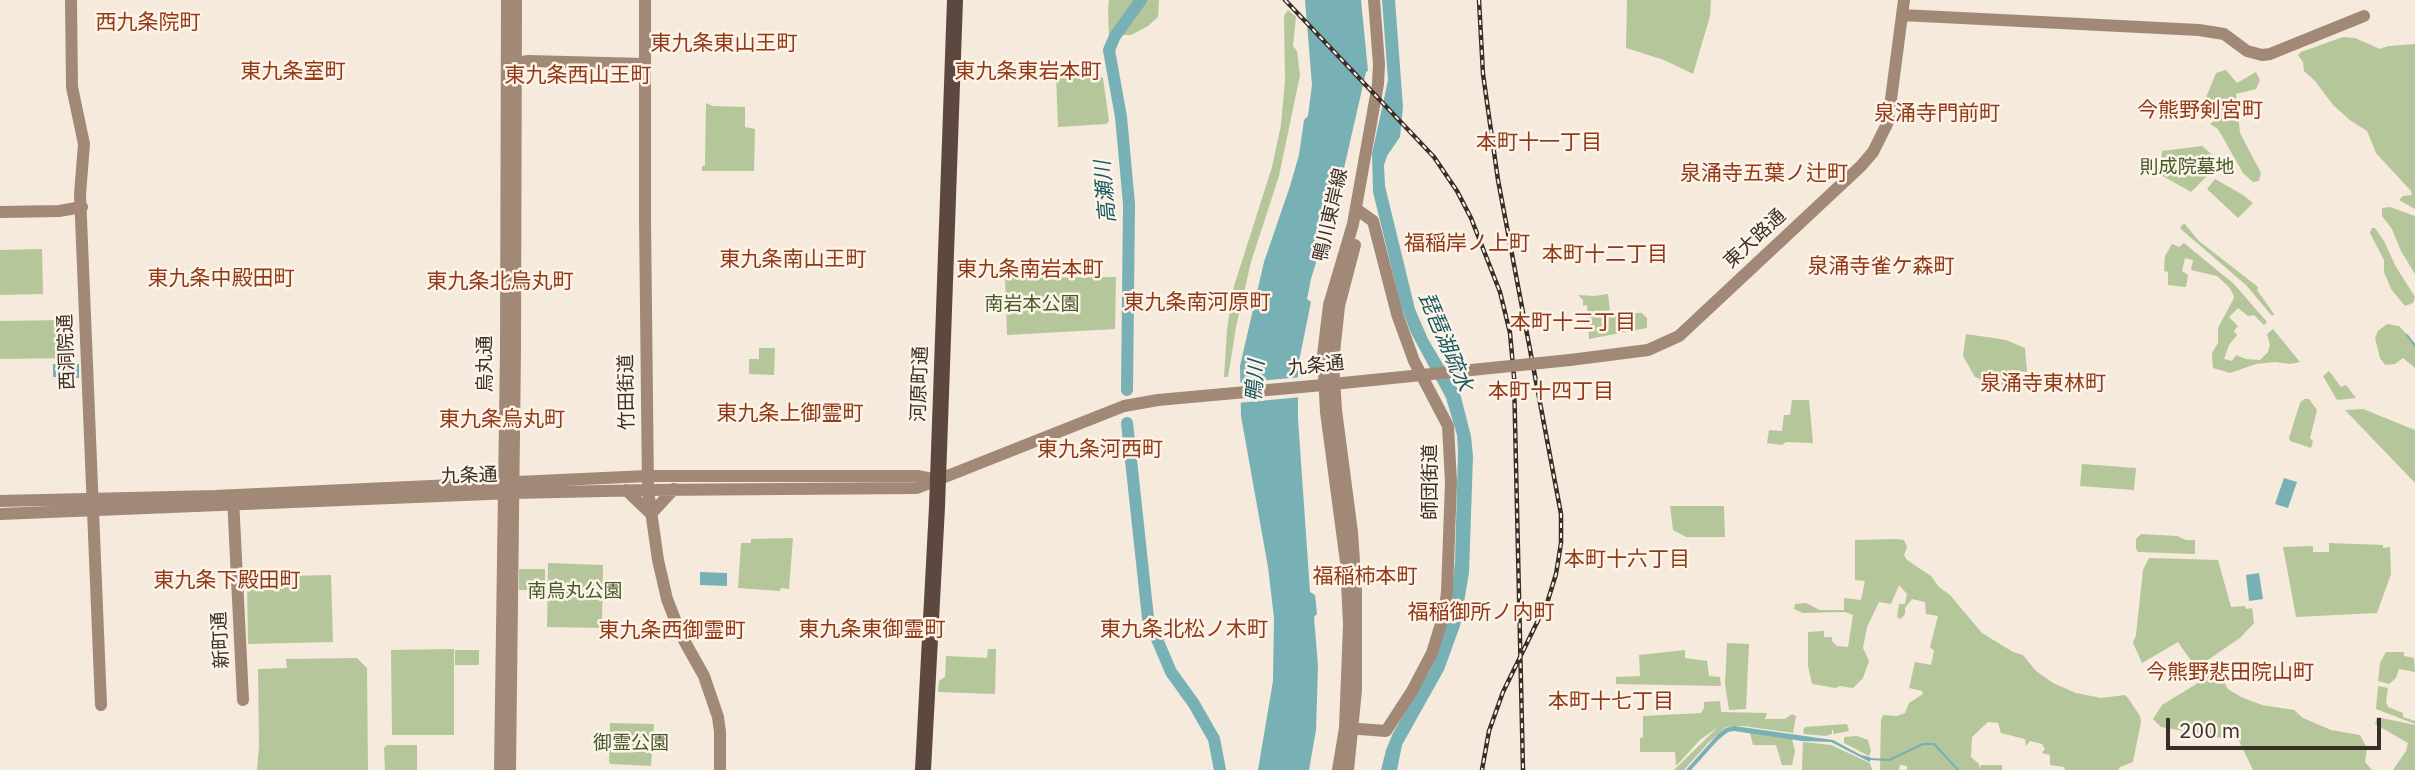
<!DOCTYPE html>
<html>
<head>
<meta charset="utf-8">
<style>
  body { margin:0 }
  #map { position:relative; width:2415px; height:770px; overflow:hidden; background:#f5eadc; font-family:"IBM Plex Sans",sans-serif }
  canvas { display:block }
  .scale { position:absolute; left:2166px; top:718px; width:215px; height:32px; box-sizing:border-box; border:4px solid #3a2e28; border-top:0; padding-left:9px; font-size:21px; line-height:24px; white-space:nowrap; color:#3a2e28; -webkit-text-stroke:5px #fcf4e9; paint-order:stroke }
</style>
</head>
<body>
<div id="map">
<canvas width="2415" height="770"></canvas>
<div class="scale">200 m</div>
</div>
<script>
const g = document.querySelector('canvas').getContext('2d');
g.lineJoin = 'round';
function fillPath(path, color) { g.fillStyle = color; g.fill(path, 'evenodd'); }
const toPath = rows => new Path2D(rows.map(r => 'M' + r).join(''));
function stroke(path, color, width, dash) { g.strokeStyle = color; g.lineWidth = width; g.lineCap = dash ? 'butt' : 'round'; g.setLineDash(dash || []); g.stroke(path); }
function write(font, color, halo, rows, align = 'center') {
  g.font = font + ' "IBM Plex Sans","Noto Sans JP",sans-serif'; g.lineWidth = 5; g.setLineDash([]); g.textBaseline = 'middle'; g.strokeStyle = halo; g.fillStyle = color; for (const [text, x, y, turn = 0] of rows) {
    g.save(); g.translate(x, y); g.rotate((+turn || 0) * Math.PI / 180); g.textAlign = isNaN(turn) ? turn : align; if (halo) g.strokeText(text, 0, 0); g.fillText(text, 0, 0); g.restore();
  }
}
fillPath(toPath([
  [1109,0,1137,0,1109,38,1108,9],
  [1145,0,1159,0,1158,17,1148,26,1131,35,1120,35],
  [1627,0,1711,0,1710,16,1693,74,1664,60,1626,48],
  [1288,10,1296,17,1293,46,1297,51,1300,75,1279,176,1251,262,1236,327,1228,377,1224,377,1227,329,1234,286,1272,167,1281,125,1285,80,1284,16],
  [2343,37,2355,38,2380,49,2388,46,2415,44,2415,209,2399,200,2403,196,2412,195,2411,191,2376,153,2367,131,2351,121,2333,105,2315,81,2304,71,2303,62,2298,55,2301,52],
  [2226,70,2237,83,2256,72,2260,80,2256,89,2236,94,2240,133,2261,173,2259,181,2253,182,2243,173,2218,129,2210,124,2214,121,2205,100,2216,73],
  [1096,74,1103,78,1109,121,1106,124,1058,127,1056,75],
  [706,103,713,106,745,107,745,127,755,129,754,171,702,171,702,166,705,166],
  [2202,146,2216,158,2207,176,2191,192,2161,175,2162,151],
  [2215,179,2243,195,2253,203,2238,218,2207,189],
  [2390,207,2415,216,2415,274,2401,251,2392,229,2382,216,2382,208],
  [2184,223,2199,241,2258,287,2257,290,2274,314,2272,316,2246,285,2183,231,2180,228],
  [2372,228,2375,228,2384,241,2396,267,2415,297,2413,303,2405,306,2391,289,2384,272,2384,260,2370,233],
  [2184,243,2234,284,2267,322,2264,325,2254,315,2248,316,2238,308,2229,317,2238,326,2234,331,2237,335,2229,345,2224,359,2232,361,2236,355,2246,359,2260,360,2268,352,2270,345,2267,334,2273,329,2300,362,2290,364,2275,362,2256,364,2230,373,2213,368,2212,353,2218,343,2218,328,2234,298,2233,294,2229,287,2217,276,2191,270,2193,260,2185,258,2182,271,2188,275,2186,287,2168,285,2168,272,2164,271,2165,256,2172,244,2179,247],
  [42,249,43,294,0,295,0,250],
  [1116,277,1115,329,1007,335,1005,278],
  [1608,294,1610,312,1642,313,1647,318,1647,328,1589,339,1587,305,1583,306,1583,300,1578,295,1594,296],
  [69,320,71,358,0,359,0,321],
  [2387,324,2399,326,2415,343,2415,368,2403,358,2395,364,2385,365,2380,358,2375,338,2378,331],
  [1966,334,2006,340,2025,348,2027,372,2011,370,2009,385,1992,384,1975,377,1963,356],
  [759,348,775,348,774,375,749,374,749,359,759,359],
  [2329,371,2341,387,2346,385,2356,398,2337,400,2323,376],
  [2304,399,2309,399,2317,410,2310,438,2313,441,2311,448,2290,441,2289,438,2300,403],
  [1792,400,1809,400,1813,443,1786,442,1782,445,1767,443,1769,430,1782,431,1784,415,1790,415],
  [2363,409,2415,430,2415,483,2345,410],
  [2082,464,2136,468,2134,490,2080,486],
  [1670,506,1724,506,1725,537,1686,537,1673,530],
  [2141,534,2177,536,2186,540,2195,540,2195,554,2138,552,2136,549,2136,539],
  [793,538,789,589,781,588,780,591,738,588,741,543,751,543,751,539],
  [1896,539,1904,540,1907,547,1904,555,1907,560,1931,576,1939,587,1950,595,1982,633,2013,652,2023,655,2036,671,2053,683,2076,693,2101,698,2125,695,2128,698,2140,716,2141,722,2133,762,2120,767,2118,770,2065,770,2064,767,2050,765,2050,755,2042,753,2045,749,2042,744,2030,741,2026,746,2025,739,2001,733,1998,723,1988,722,1972,737,1971,757,1979,764,1980,769,1981,765,2002,765,2002,770,1907,770,1907,766,1900,765,1899,770,1880,770,1881,720,1883,715,1897,716,1905,713,1909,703,1923,694,1922,691,1909,688,1915,662,1931,665,1934,651,1930,647,1938,616,1926,614,1925,602,1912,599,1905,608,1905,614,1901,619,1897,617,1899,604,1905,604,1907,594,1899,585,1891,604,1879,602,1867,627,1863,648,1869,661,1863,678,1853,688,1840,686,1836,688,1812,684,1808,666,1808,632,1824,631,1824,637,1832,637,1832,641,1837,646,1848,647,1853,615,1845,612,1803,613,1794,609,1795,604,1806,603,1820,610,1844,610,1844,598,1861,600,1865,581,1855,580,1855,540],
  [2329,543,2383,545,2383,548,2390,547,2391,574,2377,613,2296,617,2283,547,2313,546,2313,552,2329,552],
  [2149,558,2218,560,2231,607,2245,606,2246,609,2252,608,2254,623,2240,638,2196,668,2178,642,2142,663,2133,643,2136,635,2143,570],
  [548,563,603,565,602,623,605,628,547,627],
  [519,569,545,569,545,590,519,590],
  [331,575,333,642,248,644,247,577],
  [1727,643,1749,644,1746,709,1729,710,1725,684],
  [454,649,454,735,392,735,391,650],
  [988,649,996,649,995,694,938,692,939,681,945,677,946,656,987,658],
  [455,650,479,650,479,665,455,665],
  [1685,650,1685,658,1707,661,1709,676,1720,677,1721,686,1616,684,1616,677,1640,676,1639,655],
  [2386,652,2404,652,2404,656,2414,658,2415,672,2399,669,2396,678,2389,684,2378,681,2380,663],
  [357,658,367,668,368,770,257,770,259,746,258,669,287,668,286,659],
  [2211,675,2220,675,2228,689,2241,697,2262,705,2294,710,2303,718,2331,730,2360,735,2367,748,2365,762,2372,770,2253,770,2239,741,2161,727,2153,719,2162,705],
  [2378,686,2388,688,2386,702,2388,707,2403,713,2403,717,2415,721,2415,724,2376,709],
  [1720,701,1721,712,1767,713,1765,719,1785,719,1792,714,1796,716,1793,733,1743,726,1726,727,1709,742,1684,770,1674,770,1718,727,1700,740,1676,766,1675,752,1640,752,1640,738,1643,737,1643,716,1701,713,1704,708,1704,702],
  [2377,717,2415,725,2415,770,2393,770,2406,751,2408,743,2375,724],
  [610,723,654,724,651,766,611,764,609,762],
  [1847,724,1849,731,1834,734,1832,728,1832,734,1826,736,1804,734,1803,730,1805,727],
  [1750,733,1792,739,1795,751,1792,765,1782,765,1776,745,1753,745],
  [1857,736,1868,740,1871,751,1869,756,1844,743,1844,737],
  [1803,742,1831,745,1870,763,1872,770,1802,770],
  [387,745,417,745,417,770,385,770,384,748]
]), '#b5c69a');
fillPath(toPath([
  [1305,0,1361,0,1368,71,1366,72,1342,177,1311,279,1307,299,1311,302,1298,366,1298,419,1310,592,1315,595,1317,614,1314,617,1318,666,1316,730,1309,770,1258,770,1273,681,1274,618,1268,567,1241,416,1240,366,1264,262,1290,186,1299,155,1304,120,1308,116,1312,85],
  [1382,0,1395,0,1403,107,1400,137,1387,156,1384,165,1385,186,1415,309,1428,339,1460,393,1471,436,1473,456,1469,573,1460,626,1444,670,1402,745,1397,770,1381,770,1386,750,1393,733,1431,668,1449,617,1455,562,1458,452,1457,435,1446,398,1411,333,1401,307,1373,192,1372,154,1388,80],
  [53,364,79,364,79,378,53,377],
  [2284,478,2297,482,2288,508,2275,504],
  [700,572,727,573,727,586,700,585],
  [2259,573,2263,599,2249,601,2246,575],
  [1734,726,1833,740,1861,755,1870,757,1870,762,1831,742,1802,741,1734,731,1728,732,1718,740,1691,770,1686,770,1718,734,1726,728]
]), '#77b0b5');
fillPath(toPath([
  [1302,377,1302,397,1237,403,1237,383]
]), '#f5eadc');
stroke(toPath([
  [2407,335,2415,346],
  [1869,759,1889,760,1923,744,1934,744,1958,770]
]), '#77b0b5', 2);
stroke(toPath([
  [1127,390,1129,204,1121,117,1109,50,1115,36,1141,0],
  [1127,423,1148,618,1171,672,1194,704,1214,739,1220,770]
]), '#77b0b5', 12);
stroke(toPath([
  [71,0,72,87,84,144,80,194,101,705],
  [645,0,645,218,648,490,658,560,667,599,681,635,704,676,718,717,720,732,720,770],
  [1902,15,2199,30,2224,34,2247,51,2262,55,2270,54,2364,16],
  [517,63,528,61,645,64],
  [0,212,59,211,82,207],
  [1570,360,1648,350,1679,336,1861,166,1873,152,1888,122,1904,0],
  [626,490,651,514,674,489],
  [233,498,243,700],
  [0,501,215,496,647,476,917,476,938,480],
  [0,514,513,493,648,490,917,488,1124,406,1158,400,1323,385],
  [1346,728,1386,731,1412,691,1432,653,1444,614,1447,592,1451,482,1448,426,1414,361,1397,314,1373,221,1356,209],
  [500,770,506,350,507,0],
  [510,770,515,348,516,0],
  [1338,770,1345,728,1349,625,1346,562,1326,412,1323,355,1329,305,1353,224,1378,84,1379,64,1374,0],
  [1348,770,1356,690,1356,591,1352,532,1336,410,1333,362,1339,306,1355,245]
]), '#a28877', 12);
stroke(toPath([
  [923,770,937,507,955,0]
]), '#5c483e', 16);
const rail = toPath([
  [1285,0,1434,157,1457,191,1471,218,1500,292,1510,333,1514,377,1523,770],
  [1479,0,1483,74,1498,180,1561,514,1561,543,1556,574,1548,600,1503,692,1489,731,1482,770]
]);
stroke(rail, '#3a2e28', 4.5);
stroke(rail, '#fcf4e9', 2, [5]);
stroke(toPath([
  [1323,385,1570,360]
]), '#a28877', 12);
write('19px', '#475b28', '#fcf4e9', [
  ["則成院墓地",2187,168],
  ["南岩本公園",1032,305],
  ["南烏丸公園",575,592],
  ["御霊公園",631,744]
]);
write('19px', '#3a2e28', '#fcf4e9', [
  ["鴨川東岸線",1331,215,-77],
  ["東大路通",1755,239,-43],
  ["西洞院通",67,352,-92],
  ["烏丸通",486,364,-90],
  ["九条通",1316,366,-6],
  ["河原町通",920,384,-88],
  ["竹田街道",627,392,-91],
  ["九条通",469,476,-2],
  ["師団街道",1431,482,-90],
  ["新町通",221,640,-93]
]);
write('21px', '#923918', '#fcf4e9', [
  ["西九条院町",148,23],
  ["東九条東山王町",724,44],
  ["東九条室町",293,72],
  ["東九条東岩本町",1028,72],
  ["東九条西山王町",578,76],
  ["今熊野剣宮町",2200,111],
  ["泉涌寺門前町",1937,114],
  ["本町十一丁目",1539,143],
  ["泉涌寺五葉ノ辻町",1764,174],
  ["福稲岸ノ上町",1467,244],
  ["本町十二丁目",1605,255],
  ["東九条南山王町",793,260],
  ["泉涌寺雀ケ森町",1881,267],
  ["東九条南岩本町",1030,270],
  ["東九条中殿田町",221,279],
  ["東九条北烏丸町",500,282],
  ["東九条南河原町",1197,303],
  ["本町十三丁目",1573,323],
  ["泉涌寺東林町",2043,384],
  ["本町十四丁目",1551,392],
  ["東九条上御霊町",790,414],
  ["東九条烏丸町",502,420],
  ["東九条河西町",1100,450],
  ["本町十六丁目",1627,560],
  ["福稲柿本町",1365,577],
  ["東九条下殿田町",227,581],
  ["福稲御所ノ内町",1481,613],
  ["東九条東御霊町",872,630],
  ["東九条北松ノ木町",1184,630],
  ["東九条西御霊町",672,631],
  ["今熊野悲田院山町",2230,673],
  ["本町十七丁目",1611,702]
]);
write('italic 21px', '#185960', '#fcf4e9', [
  ["高瀬川",1106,192,-95],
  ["琵琶湖疏水",1445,342,67],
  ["鴨川",1256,381,-86]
]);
</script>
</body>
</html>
